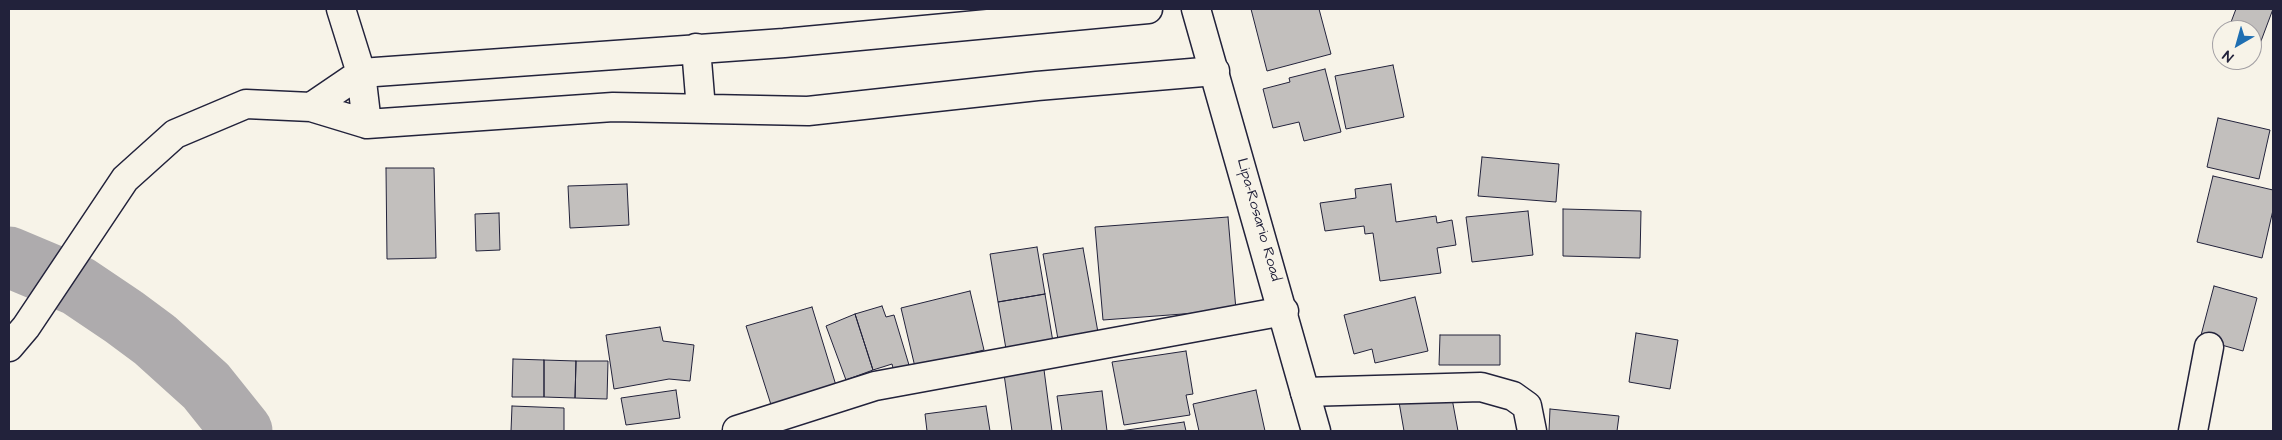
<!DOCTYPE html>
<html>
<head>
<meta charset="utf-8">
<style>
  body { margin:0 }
  #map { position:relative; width:2282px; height:440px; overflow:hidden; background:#f7f3e8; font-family:"Architects Daughter",sans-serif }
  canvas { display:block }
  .frame { position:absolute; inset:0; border:10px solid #22223b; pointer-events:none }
  .north { position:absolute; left:2212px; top:20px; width:50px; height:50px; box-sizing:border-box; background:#f7f3e8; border:1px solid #a29fa3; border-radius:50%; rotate:218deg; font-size:14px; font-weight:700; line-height:20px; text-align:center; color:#22223b }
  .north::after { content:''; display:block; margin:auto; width:18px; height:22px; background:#1f6fb2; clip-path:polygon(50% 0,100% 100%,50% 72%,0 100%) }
</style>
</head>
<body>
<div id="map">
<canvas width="2282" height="440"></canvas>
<div class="frame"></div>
<div class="north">N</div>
</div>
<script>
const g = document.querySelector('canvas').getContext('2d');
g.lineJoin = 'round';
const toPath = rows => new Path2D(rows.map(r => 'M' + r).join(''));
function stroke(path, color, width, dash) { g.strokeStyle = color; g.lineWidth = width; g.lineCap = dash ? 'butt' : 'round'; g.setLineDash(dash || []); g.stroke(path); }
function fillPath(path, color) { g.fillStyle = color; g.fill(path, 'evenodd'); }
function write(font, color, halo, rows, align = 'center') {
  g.font = font + ' "Architects Daughter",sans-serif'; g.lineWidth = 5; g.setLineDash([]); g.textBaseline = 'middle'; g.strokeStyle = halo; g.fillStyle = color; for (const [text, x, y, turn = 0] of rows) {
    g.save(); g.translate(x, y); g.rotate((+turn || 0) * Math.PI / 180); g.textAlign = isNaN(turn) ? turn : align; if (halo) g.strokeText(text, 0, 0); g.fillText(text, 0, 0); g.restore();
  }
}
stroke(toPath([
  [9,257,78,286,124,317,155,340,206,386,242,431]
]), '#aeabad', 61);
const building = toPath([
  [1251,9,1319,9,1331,54,1267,71,1251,9],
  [2236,9,2273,9,2258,49,2252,47,2252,30,2228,30,2236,9],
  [1393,65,1404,117,1346,129,1335,76,1393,65],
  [1325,69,1341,132,1304,141,1299,122,1273,128,1263,89,1290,82,1289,78,1325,69],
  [2218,118,2270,130,2259,179,2207,167,2218,118],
  [1482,157,1559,164,1556,202,1478,196,1482,157],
  [386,168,434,168,436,258,387,259,386,168],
  [2213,176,2273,190,2273,210,2262,258,2197,242,2213,176],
  [627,184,629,225,570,228,568,186,627,184],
  [1391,184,1396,222,1436,216,1437,223,1452,220,1456,245,1437,248,1441,273,1380,281,1373,233,1365,234,1364,226,1325,231,1320,203,1356,198,1355,189,1391,184],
  [1563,209,1641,211,1640,258,1563,256,1563,209],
  [1528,211,1533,255,1472,262,1466,217,1528,211],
  [499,213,500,250,476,251,475,214,499,213],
  [1228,217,1236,310,1103,320,1095,227,1228,217],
  [1037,247,1045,294,998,302,990,254,1037,247],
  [1083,248,1099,338,1059,345,1043,254,1083,248],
  [2214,286,2257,298,2243,351,2200,339,2214,286],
  [970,291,984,350,915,367,901,308,970,291],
  [1045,294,1053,342,1006,349,998,302,1045,294],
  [1415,297,1428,351,1375,363,1372,349,1354,354,1344,315,1415,297],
  [882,306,886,317,894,315,912,375,896,380,892,364,873,370,855,314,882,306],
  [812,307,838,392,773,411,746,326,812,307],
  [855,314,873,370,846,380,826,326,855,314],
  [660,327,663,341,694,345,690,381,669,379,614,389,606,335,660,327],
  [1636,333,1678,340,1670,389,1629,382,1636,333],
  [1440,335,1500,335,1500,365,1439,365,1440,335],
  [1186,351,1193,394,1186,395,1190,415,1124,425,1112,362,1186,351],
  [513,359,544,360,544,397,512,397,513,359],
  [544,360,576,361,575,398,544,397,544,360],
  [576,361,608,361,607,399,575,398,576,361],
  [1043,362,1052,431,1012,431,1003,367,1043,362],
  [676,390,680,418,626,425,621,398,676,390],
  [1256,390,1265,431,1199,431,1193,404,1256,390],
  [1102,391,1107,431,1062,431,1057,396,1102,391],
  [1451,393,1458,431,1404,431,1399,402,1451,393],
  [512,406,564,408,564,431,511,431,512,406],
  [986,406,990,431,927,431,925,414,986,406],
  [1550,409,1619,416,1617,431,1549,431,1550,409],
  [1184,422,1186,431,1120,431,1184,422]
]);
fillPath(building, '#c2bfbd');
stroke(building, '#22223b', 1);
const minor = toPath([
  [341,9,361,73,367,124],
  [696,48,701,109],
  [311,107,361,73,784,43,1148,9],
  [9,347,26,327,125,179,175,134,246,104,311,107,367,124,613,107,808,111,1037,86,1215,71],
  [1305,392,1481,387,1513,396,1527,406,1532,431],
  [737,430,875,386,1284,311],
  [2193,431,2209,347]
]);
const major = toPath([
  [1196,9,1316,431]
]);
stroke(minor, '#22223b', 31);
stroke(major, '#22223b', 31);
stroke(minor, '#f7f3e8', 28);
stroke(major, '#f7f3e8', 28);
write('15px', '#22223b', '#f7f3e8', [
  ["Lipa-Rosario Road",1258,220,74]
]);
</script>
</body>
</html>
